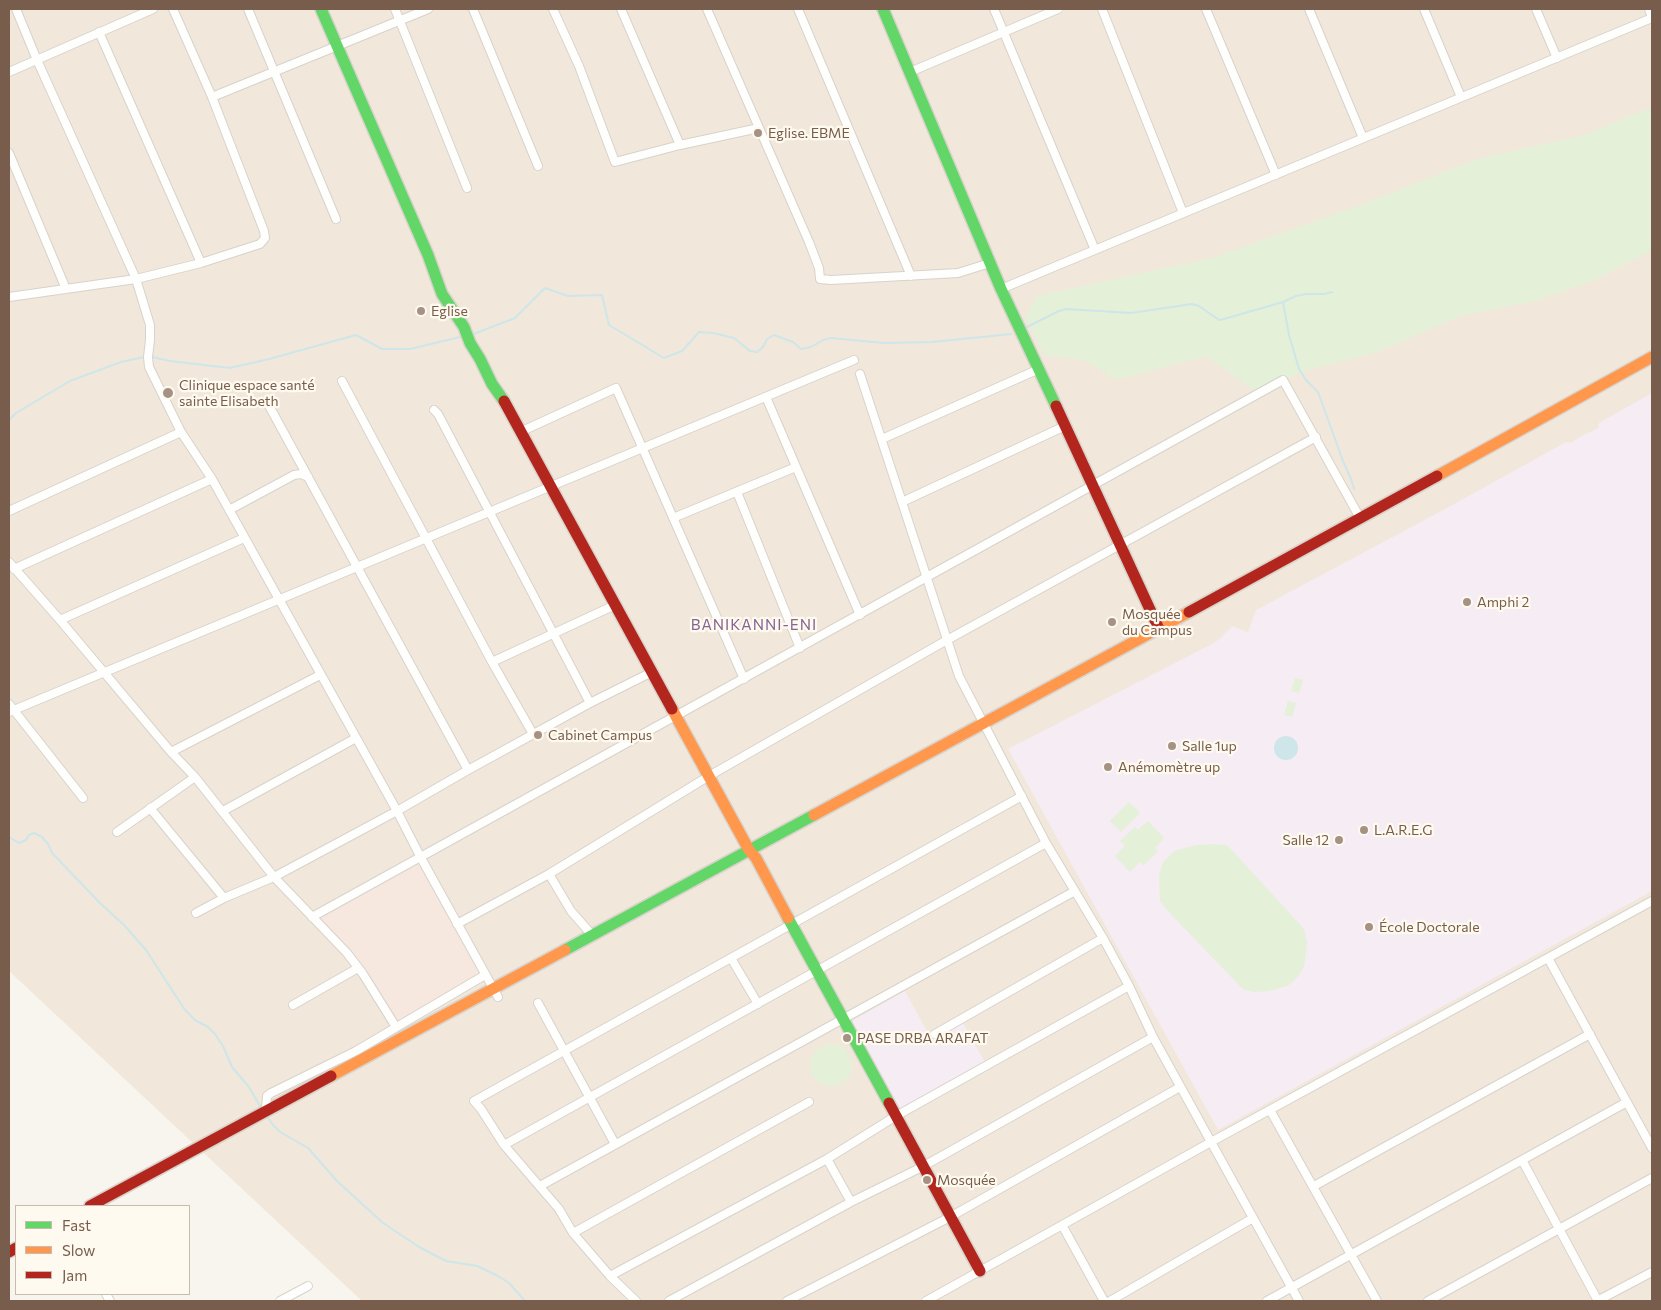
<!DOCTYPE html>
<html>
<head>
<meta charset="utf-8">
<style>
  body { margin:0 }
  #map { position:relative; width:1661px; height:1310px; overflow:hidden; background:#f8f5ee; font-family:Commissioner,sans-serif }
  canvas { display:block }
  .frame { position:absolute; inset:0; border:10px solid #785d4c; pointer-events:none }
  .legend { position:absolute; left:15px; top:1205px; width:175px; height:90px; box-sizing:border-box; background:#fffaef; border:1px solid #c9bbae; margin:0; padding:6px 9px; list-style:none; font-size:15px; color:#785d4c }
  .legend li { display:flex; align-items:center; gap:10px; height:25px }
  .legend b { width:25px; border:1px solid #c9bbae }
</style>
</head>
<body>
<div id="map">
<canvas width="1661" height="1310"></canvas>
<div class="frame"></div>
<ul class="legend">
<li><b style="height:6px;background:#63d668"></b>Fast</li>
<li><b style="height:6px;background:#ff974d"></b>Slow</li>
<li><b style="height:6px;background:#b3261e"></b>Jam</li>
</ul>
</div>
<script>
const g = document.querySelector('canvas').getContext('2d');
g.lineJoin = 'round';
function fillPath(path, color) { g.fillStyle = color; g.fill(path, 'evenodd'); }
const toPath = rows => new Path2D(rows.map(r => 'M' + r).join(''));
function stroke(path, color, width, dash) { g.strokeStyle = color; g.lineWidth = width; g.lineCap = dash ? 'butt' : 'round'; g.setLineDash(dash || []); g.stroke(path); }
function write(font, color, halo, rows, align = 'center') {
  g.font = font + ' Commissioner,sans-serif'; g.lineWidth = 4.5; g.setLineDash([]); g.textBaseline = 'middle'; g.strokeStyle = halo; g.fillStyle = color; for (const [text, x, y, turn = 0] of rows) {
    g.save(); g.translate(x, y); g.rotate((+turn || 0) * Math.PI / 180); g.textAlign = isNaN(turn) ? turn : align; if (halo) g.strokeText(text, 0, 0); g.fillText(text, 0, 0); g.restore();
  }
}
fillPath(toPath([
  [9,9,1652,9,1652,1301,362,1301,9,971]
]), '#f1e8db');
fillPath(toPath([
  [418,862,482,975,397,1023,363,967,346,947,316,918]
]), '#f6e8df');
fillPath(toPath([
  [1652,393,1652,891,1218,1130,1008,749,1208,646,1218,640,1232,626,1248,632,1256,610,1445,509,1566,442,1570,443,1580,437,1598,428,1599,423],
  [905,991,932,1040,963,1023,985,1062,899,1110,850,1022]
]), '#f5ecf4');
fillPath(toPath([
  [1652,107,1652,250,1593,281,1535,301,1463,315,1377,352,1311,369,1255,391,1206,356,1116,380,1084,360,1044,355,1025,317,1037,296,1212,258,1361,205,1480,158,1582,136],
  [1295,678,1303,680,1299,693,1291,691],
  [1288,701,1296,703,1292,717,1284,715],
  [1129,802,1140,813,1121,832,1110,821],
  [1148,821,1164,838,1155,848,1158,851,1144,865,1140,862,1130,872,1115,856,1125,846,1120,841,1135,827,1138,830],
  [1213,844,1227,845,1304,929,1307,943,1304,966,1299,975,1293,982,1287,986,1269,991,1254,992,1243,989,1165,908,1160,900,1159,875,1164,861,1174,851,1196,845],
  '810 1065a21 21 0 1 1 42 0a21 21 0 1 1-42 0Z'
]), '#e4f0d8');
fillPath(toPath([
  '1274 748a12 12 0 1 1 24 0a12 12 0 1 1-24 0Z'
]), '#cee6e9');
stroke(toPath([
  [1283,302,1289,335,1299,369,1306,380,1318,392,1343,461,1351,479,1354,489],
  [1025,328,1059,311,1066,309,1131,313,1192,304,1199,306,1219,320,1224,319,1283,302,1296,296,1306,294,1324,294,1332,292],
  [471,335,515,318,545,288,568,296,602,295,609,325,664,358,682,351,699,332,713,333,734,338,750,351,757,352,763,347,767,339,774,335,793,342,801,349,811,347,823,340,831,338,884,343,932,342,1011,334],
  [152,357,170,361,230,368,269,359,356,335,382,349,410,349,464,336],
  [9,420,16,413,70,381,121,362,144,357],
  [9,837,19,843,26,840,29,835,34,833,42,837,48,844,52,853,100,903,125,926,146,950,185,1010,195,1020,208,1027,215,1034,223,1046,232,1067,249,1087,261,1108],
  [267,1116,273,1125,280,1132,308,1148,337,1181,383,1223,419,1247,446,1261,477,1266,498,1276,509,1283,525,1301]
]), '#cee6e9', 2);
const street = toPath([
  [16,9,37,60,136,279,150,325,150,340,148,357,149,367,181,432,212,479,397,811,421,858,498,997],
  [248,9,336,219],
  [395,9,467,188],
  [473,9,538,166],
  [553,9,579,66,615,162,680,145,759,128],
  [621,9,680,145],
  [707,9,809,242,819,268,820,279,831,280,958,273,990,263],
  [798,9,911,276],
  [994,9,1095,250],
  [1102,9,1183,213],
  [1206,9,1276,175],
  [1309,9,1363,138],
  [1424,9,1461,97],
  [1536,9,1557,58],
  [1649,9,1652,17],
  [99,32,201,263],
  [9,72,153,9],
  [910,72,1058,9],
  [212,97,428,9],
  [9,153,66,289],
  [1001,289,1652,18],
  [9,297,136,279,201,263,260,244,265,238,264,231,212,97,173,9],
  [860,374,959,676,1046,843,1103,938,1129,986,1153,1037,1299,1301],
  [342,381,492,662,533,734],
  [766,397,860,615],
  [267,402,468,770],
  [434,410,438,414,590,703],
  [520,432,616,388,744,679],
  [882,439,1039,369],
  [737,492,800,648],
  [902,502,1065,426],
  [229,510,294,475,301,474,308,477],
  [9,511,181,432],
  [673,518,796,467],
  [9,562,60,620,171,752,195,777,274,877,347,953,363,974,396,1027],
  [14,569,212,479],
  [60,620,244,538],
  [492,662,615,605],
  [9,704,83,798],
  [9,712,854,360],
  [171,752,320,675],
  [150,808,224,898],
  [223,811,356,738],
  [117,832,195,777],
  [549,874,571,911,592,935],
  [196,913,224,898,274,877,397,811,468,770,590,703,652,672],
  [312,917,1283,380,1360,518],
  [457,924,549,874,709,776,947,640,1316,437],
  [731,958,758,1004],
  [1548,958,1652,1148],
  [538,1003,615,1144],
  [293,1005,358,968],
  [935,1034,1103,938],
  [266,1110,267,1096,271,1093,356,1051,485,975],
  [1270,1110,1377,1301],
  [504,1145,1046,843],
  [827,1159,851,1202],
  [1522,1160,1598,1301],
  [540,1186,1075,891],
  [1314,1186,1590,1034],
  [1062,1225,1104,1301],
  [573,1233,809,1102],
  [610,1276,827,1159,896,1116,1129,986],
  [106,1294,110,1301],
  [280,1301,308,1286],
  [636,1301,610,1276,573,1233,559,1209,504,1145,481,1109,474,1101,1022,796],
  [669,1301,851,1202,922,1167,1153,1037],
  [787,1301,950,1217,1180,1087],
  [926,1301,1211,1142,1652,901],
  [1110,1301,1253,1218],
  [1267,1301,1627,1102],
  [1428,1301,1652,1178],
  [1597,1301,1652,1272]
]);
const fast = toPath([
  [321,9,428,255,442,294,464,327,470,343,480,359,492,384,504,401],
  [883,9,1001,289,1056,406],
  [788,918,889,1103],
  [565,950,814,815]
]);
const slow = toPath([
  [1437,476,1652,357],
  [672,709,749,850,756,858,788,918],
  [814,815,1189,612],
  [331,1076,565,950]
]);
const jam = toPath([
  [504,401,672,709],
  [1056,406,1159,629],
  [1189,612,1437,476],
  [889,1103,980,1271],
  [90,1206,331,1076],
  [9,1252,16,1248]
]);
stroke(street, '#d7d2cc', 10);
stroke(fast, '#d8d2cb', 14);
stroke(slow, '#d8d2cb', 14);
stroke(jam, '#d8d2cb', 14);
stroke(street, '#fefefc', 8);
stroke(fast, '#63d668', 11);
stroke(slow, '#ff974d', 11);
stroke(jam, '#b3261e', 11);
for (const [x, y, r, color] of [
  [758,133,5,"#a59285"],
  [421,311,5,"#a59285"],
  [168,393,6,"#a59285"],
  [1467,602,5,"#a59285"],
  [1112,622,5,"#a59285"],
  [538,735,5,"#a59285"],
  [1172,746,5,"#a59285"],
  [1108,767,5,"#a59285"],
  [1364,830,5,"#a59285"],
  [1339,840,5,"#a59285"],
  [1369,927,5,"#a59285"],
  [847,1038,5,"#a59285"],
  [927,1180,5,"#a59285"]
]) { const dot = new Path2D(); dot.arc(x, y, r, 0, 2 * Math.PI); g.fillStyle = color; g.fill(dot); stroke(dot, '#fffaef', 2); }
write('14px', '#785d4c', '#fffaef', [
  ["Eglise. EBME",768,133],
  ["Eglise",431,311],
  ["Clinique espace santé",179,385],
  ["sainte Elisabeth",179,401],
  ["Amphi 2",1477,602],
  ["Mosquée",1122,614],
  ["du Campus",1122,630],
  ["Cabinet Campus",548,735],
  ["Salle 1up",1182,746],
  ["Anémomètre up",1118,767],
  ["L.A.R.E.G",1374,830],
  ["Salle 12",1329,840,"right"],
  ["École Doctorale",1379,927],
  ["PASE DRBA ARAFAT",857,1038],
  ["Mosquée",937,1180]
], 'left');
g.letterSpacing = '1px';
write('15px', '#866494', '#fffaef', [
  ["BANIKANNI-ENI",754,625]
]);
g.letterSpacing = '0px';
</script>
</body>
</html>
